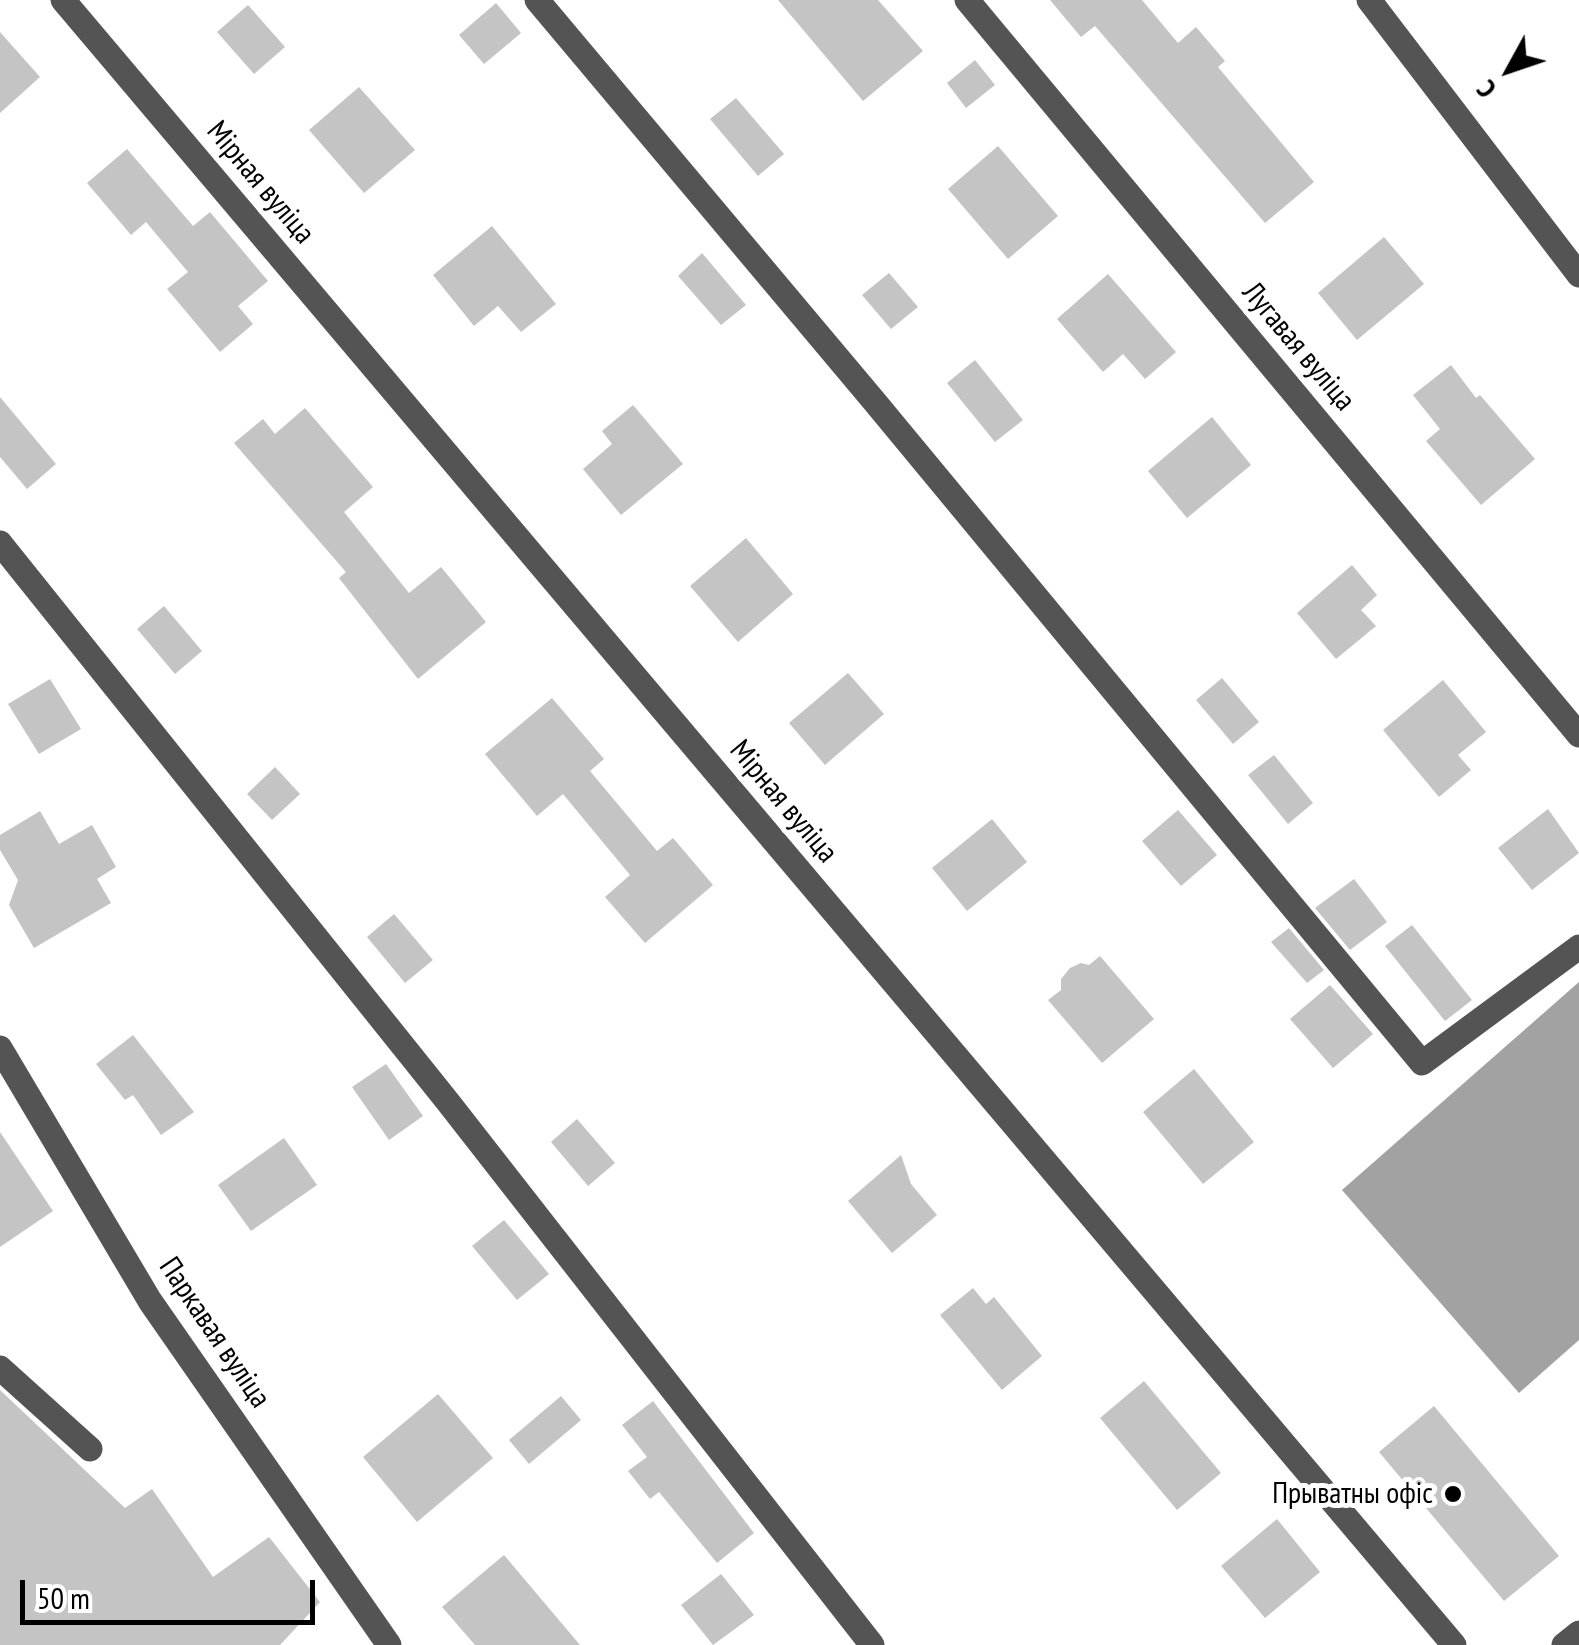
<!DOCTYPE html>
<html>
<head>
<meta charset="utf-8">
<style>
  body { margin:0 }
  #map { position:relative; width:1579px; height:1645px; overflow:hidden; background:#fff; font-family:"PT Sans Narrow",sans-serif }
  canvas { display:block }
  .north { position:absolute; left:1459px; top:20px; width:100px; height:100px; -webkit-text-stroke:8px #fff; paint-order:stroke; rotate:230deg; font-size:28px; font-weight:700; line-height:40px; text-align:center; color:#000 }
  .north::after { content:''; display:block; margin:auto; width:35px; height:45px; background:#000; clip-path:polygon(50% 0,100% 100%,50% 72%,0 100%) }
  .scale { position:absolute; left:20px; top:1580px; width:295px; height:45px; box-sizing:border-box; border:5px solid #000; border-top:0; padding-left:12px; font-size:30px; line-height:35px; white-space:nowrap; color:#000; -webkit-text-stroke:8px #fff; paint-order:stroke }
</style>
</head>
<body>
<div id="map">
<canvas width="1579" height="1645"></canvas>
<div class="north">С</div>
<div class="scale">50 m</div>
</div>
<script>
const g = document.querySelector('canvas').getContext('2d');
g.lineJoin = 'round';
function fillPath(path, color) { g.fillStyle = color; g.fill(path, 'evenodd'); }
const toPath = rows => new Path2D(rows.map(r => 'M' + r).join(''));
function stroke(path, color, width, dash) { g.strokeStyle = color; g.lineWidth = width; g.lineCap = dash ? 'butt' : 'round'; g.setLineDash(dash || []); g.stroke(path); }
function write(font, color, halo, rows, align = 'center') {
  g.font = font + ' "PT Sans Narrow",sans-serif'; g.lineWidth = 10; g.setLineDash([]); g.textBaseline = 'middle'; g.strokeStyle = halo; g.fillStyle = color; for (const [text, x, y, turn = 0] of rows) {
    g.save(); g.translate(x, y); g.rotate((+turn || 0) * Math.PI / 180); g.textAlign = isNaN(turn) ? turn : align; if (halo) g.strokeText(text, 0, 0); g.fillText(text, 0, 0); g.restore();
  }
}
fillPath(toPath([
  [1579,982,1579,1340,1519,1393,1342,1190]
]), '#a2a2a2');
fillPath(toPath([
  [778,0,878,0,923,51,863,101],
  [1050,0,1142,0,1178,43,1196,27,1225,61,1218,67,1314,182,1265,223,1095,26,1081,37],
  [496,3,521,33,484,64,459,35],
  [248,5,285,47,254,74,217,32],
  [0,32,40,77,0,113],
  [975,60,995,85,966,108,947,83],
  [359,87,415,150,364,193,309,130],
  [736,98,784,154,758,176,710,119],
  [998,146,1058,216,1008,259,948,189],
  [127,149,193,226,210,212,268,281,238,306,253,324,220,352,167,289,188,272,146,222,131,235,87,183],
  [492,226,556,304,521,332,498,306,474,326,433,275],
  [1384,237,1424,284,1357,340,1318,293],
  [702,253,746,305,721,325,678,276],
  [889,273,918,307,891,329,862,295],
  [1108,274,1176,352,1145,379,1123,354,1103,372,1057,319],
  [975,360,1023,420,995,442,947,383],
  [1451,365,1476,398,1480,395,1535,459,1481,505,1426,441,1440,429,1413,395],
  [0,397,56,464,27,489,0,457],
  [633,405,683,464,621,515,583,469,612,444,602,431],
  [305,408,373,487,344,512,409,593,441,567,486,622,418,679,339,578,346,572,234,443,263,419,275,434],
  [1212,417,1251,465,1187,518,1148,471],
  [746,538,793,594,738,642,690,586],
  [1352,565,1377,595,1361,610,1376,626,1336,659,1297,613],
  [164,606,202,651,175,674,137,629],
  [848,673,884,714,825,765,789,723],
  [1222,678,1259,722,1233,744,1196,700],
  [50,679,81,729,39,754,8,704],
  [1443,680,1486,732,1458,755,1471,770,1439,797,1383,730],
  [552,698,604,759,590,771,657,851,673,838,713,885,645,943,605,897,630,875,563,794,537,816,485,754],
  [1274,755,1313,803,1288,824,1248,775],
  [275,767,300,794,272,820,247,794],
  [1548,809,1579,853,1532,890,1498,848],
  [1178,810,1217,855,1181,886,1142,841],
  [40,811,59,844,92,825,116,867,97,879,111,903,34,948,9,905,18,880,0,850,0,835],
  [992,819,1027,862,967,911,932,868],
  [1354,879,1387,922,1350,950,1315,908],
  [394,914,433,960,405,983,367,937],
  [1412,925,1472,1000,1445,1021,1385,946],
  [1289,928,1324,970,1307,983,1271,942],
  [1100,956,1154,1019,1102,1063,1048,1000,1061,990,1061,979,1070,968,1081,963,1089,965],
  [1330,985,1373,1034,1333,1068,1290,1019],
  [133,1035,194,1112,161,1135,133,1095,125,1100,96,1064],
  [386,1064,423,1116,389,1140,352,1087],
  [1194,1069,1254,1142,1203,1184,1143,1112],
  [577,1119,615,1163,588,1186,551,1142],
  [0,1132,53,1211,0,1247],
  [284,1138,317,1185,251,1231,218,1185],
  [901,1155,911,1184,937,1215,892,1253,848,1201],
  [504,1220,549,1274,517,1300,472,1246],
  [973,1288,986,1304,994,1297,1042,1356,1002,1390,940,1315],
  [1144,1381,1221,1473,1177,1510,1100,1418],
  [0,1390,125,1508,152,1489,213,1577,269,1537,320,1602,280,1645,0,1645],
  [438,1394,493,1458,417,1522,363,1457],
  [561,1396,581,1420,529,1464,509,1440],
  [653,1401,754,1533,717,1563,659,1492,650,1499,628,1471,647,1457,622,1425],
  [1434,1406,1559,1556,1504,1601,1379,1452],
  [1277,1519,1320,1572,1265,1618,1221,1566],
  [504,1555,580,1645,475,1645,442,1607],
  [721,1574,754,1615,713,1645,681,1605]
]), '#c4c4c4');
stroke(toPath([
  [63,0,1454,1645],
  [537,0,874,401,1422,1063,1579,947],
  [967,0,1579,735],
  [1369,0,1579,275],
  [0,543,448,1102,872,1645],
  [0,1048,150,1301,389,1645],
  [0,1368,90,1449],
  [1564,1645,1579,1633]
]), '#545454', 25);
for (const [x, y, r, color] of [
  [1453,1494,10,"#000"]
]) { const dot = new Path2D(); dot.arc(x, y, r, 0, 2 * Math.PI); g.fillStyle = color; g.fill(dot); stroke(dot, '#fff', 4); }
write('30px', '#000', '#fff', [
  ["Мірная вуліца",260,183,50],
  ["Лугавая вуліца",1298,347,50],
  ["Мірная вуліца",783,802,50],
  ["Паркавая вуліца",214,1333,56]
]);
write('30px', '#000', '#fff', [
  ["Прыватны офіс",1433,1494]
], 'right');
</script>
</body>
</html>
